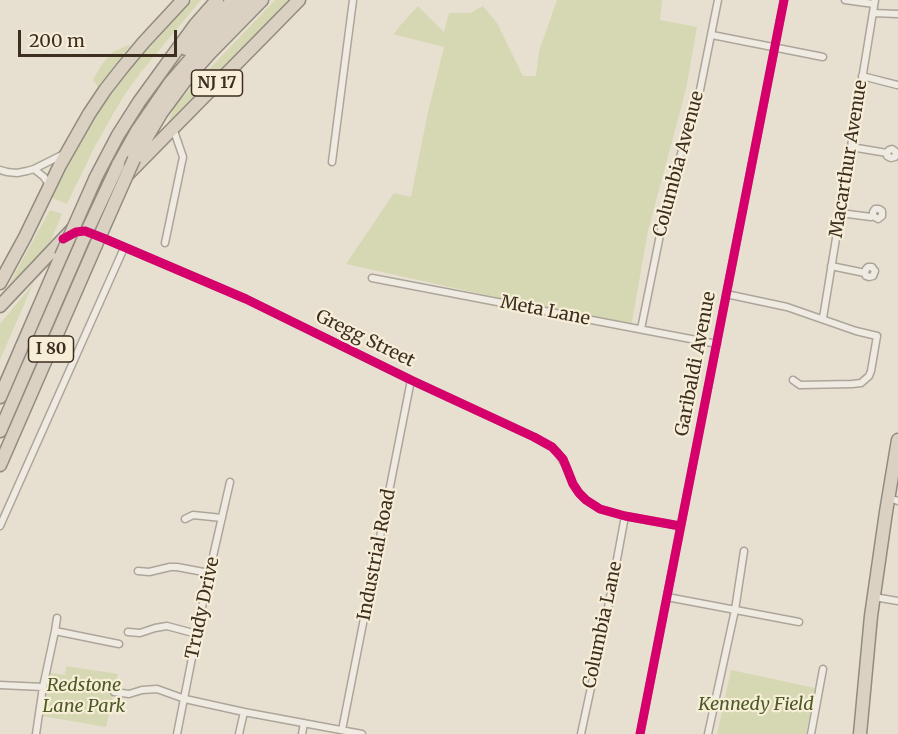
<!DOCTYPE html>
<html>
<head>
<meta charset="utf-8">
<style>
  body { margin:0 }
  #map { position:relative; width:898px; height:734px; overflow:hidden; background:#e7e0d1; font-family:Merriweather,serif }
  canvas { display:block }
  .scale { position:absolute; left:18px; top:30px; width:159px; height:27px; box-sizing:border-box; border:3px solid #3d2e20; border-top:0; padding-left:8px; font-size:18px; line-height:21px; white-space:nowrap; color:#3d2e20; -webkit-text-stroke:4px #f7eed8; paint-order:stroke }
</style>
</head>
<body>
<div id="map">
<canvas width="898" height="734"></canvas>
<div class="scale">200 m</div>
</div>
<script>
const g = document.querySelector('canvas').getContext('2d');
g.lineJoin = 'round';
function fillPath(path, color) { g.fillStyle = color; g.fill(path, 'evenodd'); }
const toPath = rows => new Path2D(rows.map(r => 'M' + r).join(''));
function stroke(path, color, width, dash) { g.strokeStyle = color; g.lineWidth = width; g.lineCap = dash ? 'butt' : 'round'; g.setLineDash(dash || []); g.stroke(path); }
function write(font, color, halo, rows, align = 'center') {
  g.font = font + ' Merriweather,serif'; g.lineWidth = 4.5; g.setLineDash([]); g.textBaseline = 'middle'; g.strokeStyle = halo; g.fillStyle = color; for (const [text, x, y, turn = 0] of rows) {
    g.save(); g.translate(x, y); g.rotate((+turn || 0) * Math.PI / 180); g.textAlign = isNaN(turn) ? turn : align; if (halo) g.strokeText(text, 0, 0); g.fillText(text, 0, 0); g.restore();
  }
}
fillPath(toPath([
  [192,0,201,0,141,72,123,97,95,146,67,204,50,197,83,136,120,80],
  [275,0,292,0,166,127,175,105],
  [557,0,662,0,660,20,697,27,686,89,648,231,631,327,346,264,394,193,411,197,428,112,444,47,393,34,397,30,398,28,418,6,444,32,449,13,470,13,483,6,497,23,523,76,536,76,539,51],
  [131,44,98,87,93,80,102,64,113,52],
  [50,210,62,214,50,243,7,288],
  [33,284,0,360,0,324],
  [66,666,118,674,106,727,42,716,51,673,65,675],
  [731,670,815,688,806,734,717,734]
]), '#d6d7b3');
const street = toPath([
  [845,0,874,4],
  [873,13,898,14],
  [712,35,823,57],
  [862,76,897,85],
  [851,147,887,153,889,150,892,149,895,151,896,154,895,157,891,158,887,156,887,153],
  [332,162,353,0],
  [34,169,44,177,50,186],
  [0,170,7,172,17,173,27,171,34,169,64,154],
  [840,213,871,217,873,216,878,219,882,216,882,211,879,209,875,209,873,212,873,216],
  [71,235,76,232,85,231,103,238,246,299,411,380,534,437,552,447,558,453,566,466,573,484,579,493,586,500,600,509,625,516,680,526],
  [165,243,183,157,173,128],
  [831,266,865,273,866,276,869,277,873,276,875,271,872,267,868,267,866,269,865,273],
  [372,278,717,344],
  [726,294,787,307,856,331,877,336,871,371,869,376,861,383,852,384,800,385,793,380],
  [823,318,875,0],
  [641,329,662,225,677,167,700,90,718,0],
  [895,500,898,501],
  [185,519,193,515,222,518],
  [0,526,124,248],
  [138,571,149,572,170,567,177,567,209,573],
  [667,597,799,622],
  [880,598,898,601],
  [55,631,119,644],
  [128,632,140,633,155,628,167,626,197,634],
  [0,685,43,687],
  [114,692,129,694,142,690,157,689,185,699,244,712,362,734],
  [342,730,411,380],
  [36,734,43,687,55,631,57,618],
  [177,734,206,587,230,482],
  [239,734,244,712],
  [302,734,304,723],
  [581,734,607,613,625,516],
  [640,734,784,0],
  [708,734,735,610,744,551],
  [811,734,823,669]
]);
const highway = toPath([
  [186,49,233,0],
  [134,159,162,112,185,81,211,52,262,0],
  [118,165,137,131,170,83,195,54,248,0],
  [128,174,299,0],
  [96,177,118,135,139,102,195,25,217,0],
  [0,283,25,237,60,165,89,114,105,90,123,67,144,42,183,0],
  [0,306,100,200],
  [0,397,61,256],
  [0,431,82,242],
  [0,465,95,247],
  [860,734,871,616,886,512,898,440]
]);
stroke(street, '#ada599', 9);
stroke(highway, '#928b80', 15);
stroke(street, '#efebe3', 6);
stroke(highway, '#dad1c2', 12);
const highwayBridge = toPath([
  [82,242,118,165],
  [95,247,134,159],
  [61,256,96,177]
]);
stroke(highwayBridge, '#928b80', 15, []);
stroke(highwayBridge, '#dad1c2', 12);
stroke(toPath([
  [63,239,76,232,85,231,103,238,246,299,411,380,534,437,552,447,563,459,573,484,579,493,586,500,600,509,625,516,680,526],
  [640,734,784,0]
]), '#d6006c', 9);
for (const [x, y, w] of [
  [217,83,51],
  [51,349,45]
]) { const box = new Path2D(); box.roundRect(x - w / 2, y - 13, w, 26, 4.5); g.fillStyle = '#f7eed8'; g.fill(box); stroke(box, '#3d2e20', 1.5); }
write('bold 16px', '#3d2e20', null, [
  ["NJ 17",217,83],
  ["I 80",51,349]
]);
write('18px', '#3d2e20', '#f7eed8', [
  ["Macarthur Avenue",849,159,-81],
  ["Columbia Avenue",679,164,-75],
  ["Meta Lane",545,311,11],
  ["Gregg Street",365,339,26],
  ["Garibaldi Avenue",696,364,-79],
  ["Industrial Road",377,555,-79],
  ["Trudy Drive",203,608,-78],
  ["Columbia Lane",603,625,-78]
]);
write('italic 18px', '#4d5a26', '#f7eed8', [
  ["Redstone",84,686],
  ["Lane Park",84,707],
  ["Kennedy Field",756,705]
]);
</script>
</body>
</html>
